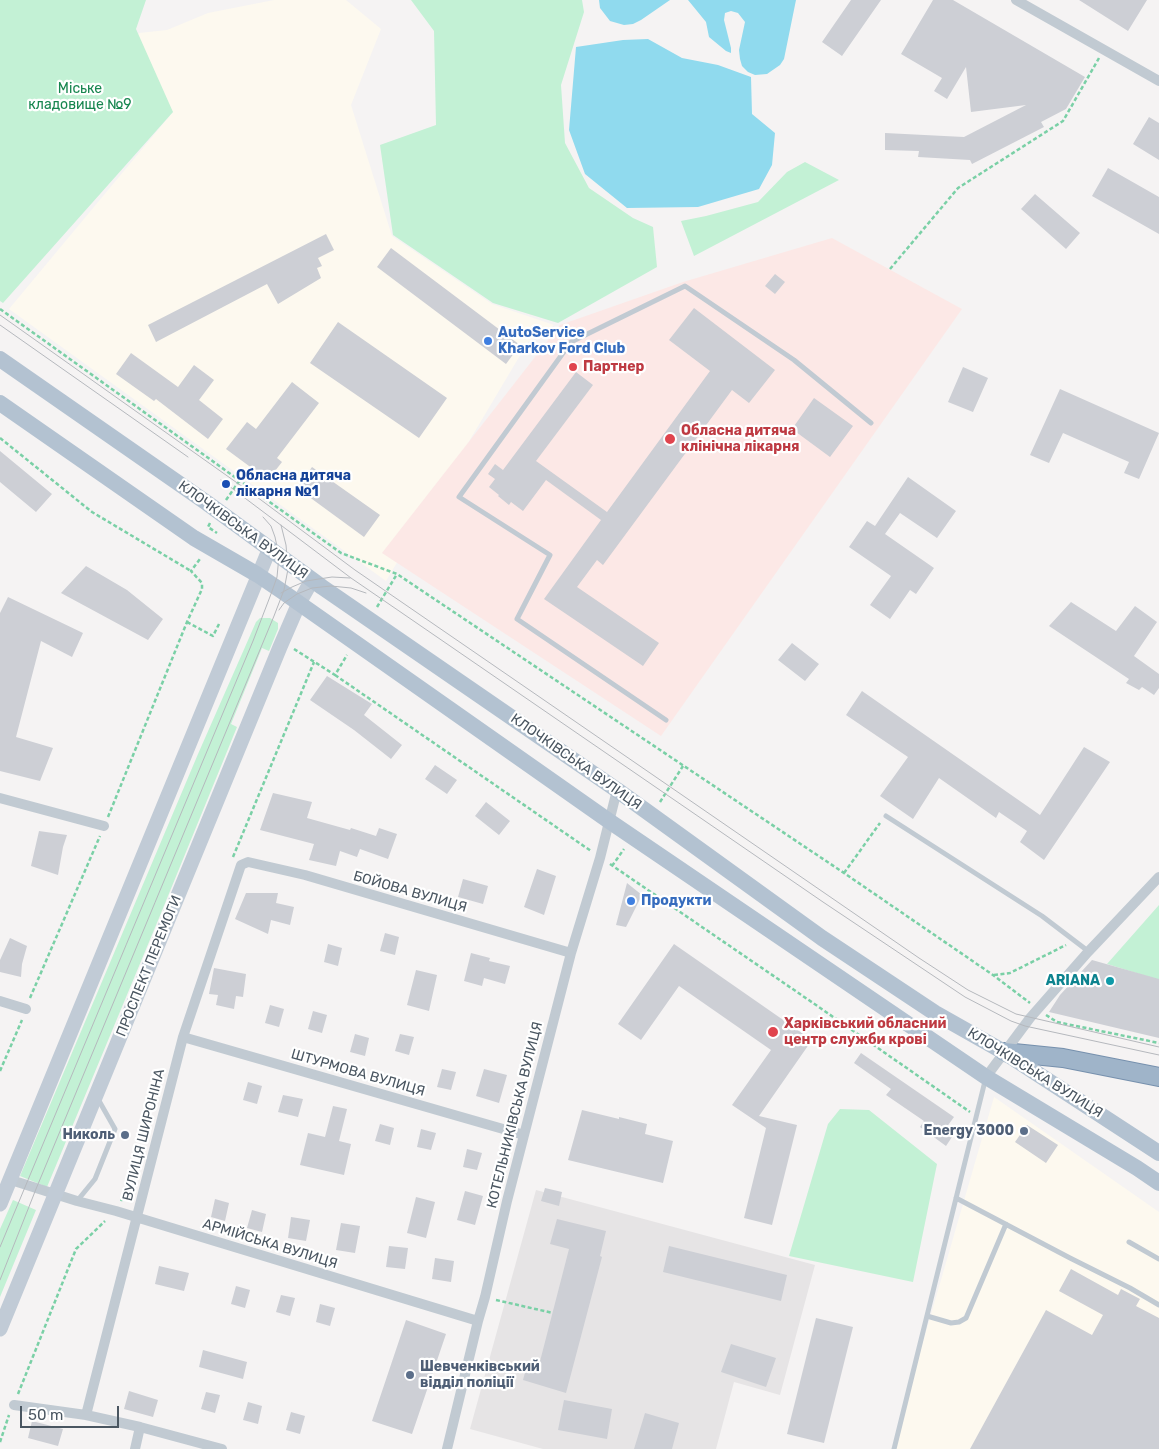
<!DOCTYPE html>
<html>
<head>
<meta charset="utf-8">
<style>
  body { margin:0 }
  #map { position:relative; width:1159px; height:1449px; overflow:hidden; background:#f5f3f3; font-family:Rubik,sans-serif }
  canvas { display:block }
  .scale { position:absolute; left:20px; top:1406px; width:99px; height:22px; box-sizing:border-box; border:2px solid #4a5661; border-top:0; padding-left:6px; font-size:15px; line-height:18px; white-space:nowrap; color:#4a5661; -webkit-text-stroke:4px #fff; paint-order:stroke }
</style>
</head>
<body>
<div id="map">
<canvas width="1159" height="1449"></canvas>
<div class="scale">50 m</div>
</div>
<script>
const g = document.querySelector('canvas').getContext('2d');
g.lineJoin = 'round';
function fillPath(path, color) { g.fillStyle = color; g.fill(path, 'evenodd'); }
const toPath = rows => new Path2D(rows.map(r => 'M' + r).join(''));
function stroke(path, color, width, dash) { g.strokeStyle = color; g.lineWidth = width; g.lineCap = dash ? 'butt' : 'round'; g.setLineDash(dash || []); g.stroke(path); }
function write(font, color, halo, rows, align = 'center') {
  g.font = font + ' Rubik,sans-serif'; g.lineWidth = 4.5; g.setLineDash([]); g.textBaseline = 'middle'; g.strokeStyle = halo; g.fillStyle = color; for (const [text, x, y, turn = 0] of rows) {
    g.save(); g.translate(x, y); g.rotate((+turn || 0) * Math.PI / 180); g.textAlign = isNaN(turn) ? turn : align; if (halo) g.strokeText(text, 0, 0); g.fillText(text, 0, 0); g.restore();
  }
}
fillPath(toPath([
  [274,0,346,0,381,29,351,105,392,236,492,304,554,325,528,342,386,581,9,309,173,112,129,55,139,33,167,30,208,13],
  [994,1097,1159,1212,1159,1449,892,1449]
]), '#fdf9ef');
fillPath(toPath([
  [536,1190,815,1265,780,1395,734,1382,716,1449,543,1449,470,1429]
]), '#e6e4e5');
fillPath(toPath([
  [832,238,962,309,661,736,382,553,560,325,683,282]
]), '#fce8e6');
fillPath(toPath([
  [0,0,146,0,136,29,173,112,3,303,0,301],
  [411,0,582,0,584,12,561,85,565,143,589,188,633,218,653,227,657,267,558,323,493,303,393,235,380,145,436,125,434,31],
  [805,162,839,180,694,256,681,221,706,216,758,202,787,172],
  [260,618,270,618,278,623,278,629,269,651,262,648,231,724,237,727,159,918,47,1187,20,1176,198,754,256,622],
  [1159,905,1159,980,1107,964],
  [840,1109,869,1110,937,1164,913,1282,789,1256,828,1124],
  [13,1200,36,1210,0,1297,0,1229]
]), '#c3f1d5');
fillPath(toPath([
  [599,0,670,0,641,20,633,24,624,25,610,21,600,8],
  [688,0,796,0,784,59,780,65,767,74,755,75,748,72,742,66,740,59,739,50,745,22,738,13,731,11,725,13,724,20,731,48,731,53,726,51,709,37,706,22],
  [648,39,682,58,718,65,751,77,752,114,775,133,772,165,759,189,698,207,627,208,585,174,569,130,576,47,623,40]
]), '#90daee');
fillPath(toPath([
  [851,0,881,0,842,56,822,42],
  [933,0,953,0,1085,77,1066,109,1041,122,1044,127,972,164,970,160,918,157,919,151,885,150,885,133,964,137,1026,105,971,112,966,67,947,99,934,91,942,78,901,54],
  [1079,0,1147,0,1128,31],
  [1149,117,1159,123,1159,160,1133,144],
  [1108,168,1159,197,1159,234,1092,196],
  [1035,194,1080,233,1066,249,1021,209],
  [326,234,334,250,318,258,322,266,317,268,321,278,278,304,267,284,156,342,148,325],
  [391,248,520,345,506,364,377,267],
  [775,274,785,282,775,294,765,286],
  [694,308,775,370,749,403,732,390,603,565,597,560,577,587,659,643,643,666,544,599,601,520,546,480,523,511,511,502,509,505,498,496,499,495,489,487,495,479,488,474,495,464,503,470,576,372,593,385,536,461,607,512,710,371,669,340],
  [338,322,447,398,419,438,310,363],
  [131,353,178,387,194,365,214,380,199,400,223,419,208,439,156,399,154,401,116,374],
  [963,367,988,378,973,412,948,402],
  [292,382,319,403,277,458,282,462,268,480,226,449,247,422,256,429],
  [1060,389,1159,433,1139,479,1124,473,1129,462,1063,433,1049,463,1030,455],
  [814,398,853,426,830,457,792,429],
  [0,451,52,494,36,512,0,482],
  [312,467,380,515,364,537,297,488],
  [908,477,956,511,937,538,900,513,885,534,934,568,916,594,910,590,890,619,870,605,891,576,849,547,867,521,875,526],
  [86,566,127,590,163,619,148,640,61,593],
  [8,597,83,633,72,657,41,641,16,737,53,748,40,781,0,771,0,613],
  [1071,602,1116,631,1135,606,1157,622,1134,656,1159,674,1159,688,1154,695,1142,687,1139,690,1126,683,1129,679,1049,626],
  [792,643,819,664,805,681,778,660],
  [327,676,372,704,364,715,402,745,391,759,354,730,310,700],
  [862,691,1040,815,1084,747,1110,762,1044,860,1020,842,1027,831,999,812,996,818,939,778,913,819,880,796,908,757,846,715],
  [435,765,457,780,447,794,425,779],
  [273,793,312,802,307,818,350,830,351,828,376,836,379,828,397,834,388,859,360,849,357,857,340,851,336,866,309,860,314,844,260,830],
  [486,802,510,821,499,835,475,816],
  [39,831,67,835,63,847,58,875,31,866],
  [537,869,556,876,544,915,524,907],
  [463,879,488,886,483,904,458,897],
  [627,883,642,895,626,927,616,925],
  [246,893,278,893,276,903,294,907,290,925,271,920,268,934,235,919],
  [385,933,399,937,395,955,380,951],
  [10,938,27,946,22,964,21,977,0,972,0,960],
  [328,944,342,948,338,966,324,962],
  [674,944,812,1040,759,1116,797,1125,772,1225,744,1218,766,1128,732,1105,771,1050,679,986,641,1040,618,1024],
  [471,953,490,958,489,961,510,966,505,984,484,978,482,986,464,981],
  [1092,960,1159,979,1159,1038,1049,1012,1060,995],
  [214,968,246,974,243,997,236,996,234,1009,216,1005,218,995,209,994],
  [416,970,437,975,429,1011,407,1005],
  [270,1005,284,1009,279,1027,265,1023],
  [313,1011,327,1015,322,1033,308,1029],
  [355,1034,369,1038,365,1056,350,1052],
  [400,1034,414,1037,409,1055,395,1051],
  [861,1053,954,1117,946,1128,954,1134,946,1146,920,1127,924,1121,886,1095,891,1089,854,1063],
  [442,1069,456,1072,451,1090,437,1087],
  [484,1069,507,1075,499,1103,476,1096],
  [248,1082,262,1086,257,1104,243,1100],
  [283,1095,303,1099,298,1117,278,1112],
  [333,1106,347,1109,339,1141,351,1144,344,1175,300,1165,308,1133,325,1137],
  [582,1110,619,1119,619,1117,647,1124,645,1134,673,1141,663,1183,568,1160],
  [380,1124,394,1128,390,1145,375,1141],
  [1027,1125,1058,1145,1046,1163,1015,1142],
  [421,1129,436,1133,431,1150,417,1147],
  [467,1149,482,1153,477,1170,463,1167],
  [545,1188,562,1192,559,1206,541,1201],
  [465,1191,483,1196,475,1225,457,1220],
  [416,1197,435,1202,426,1238,407,1233],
  [215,1199,229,1203,225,1221,211,1217],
  [252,1210,266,1214,262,1232,247,1228],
  [291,1217,310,1220,306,1241,288,1238],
  [557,1219,606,1231,600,1256,602,1257,566,1393,523,1380,527,1365,538,1369,569,1249,550,1244],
  [341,1223,360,1226,355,1253,336,1250],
  [389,1246,408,1248,405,1269,386,1267],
  [669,1246,787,1275,781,1301,663,1272],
  [435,1258,454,1261,451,1282,432,1279],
  [159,1266,189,1273,184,1291,155,1284],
  [1071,1269,1118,1295,1121,1289,1140,1299,1136,1306,1159,1318,1159,1449,970,1449,1046,1310,1092,1335,1103,1315,1059,1291],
  [236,1286,250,1290,245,1308,231,1304],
  [281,1295,295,1298,290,1316,276,1312],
  [320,1304,335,1308,330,1326,316,1322],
  [816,1318,853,1327,824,1443,787,1434],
  [406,1320,446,1334,412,1434,372,1421],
  [731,1344,776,1358,766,1387,721,1372],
  [203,1350,247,1362,243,1379,199,1367],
  [129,1391,158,1400,153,1417,124,1409],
  [206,1392,220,1395,215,1413,201,1409],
  [564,1400,612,1409,607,1439,558,1430],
  [248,1402,262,1406,258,1424,243,1420],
  [291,1412,305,1416,300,1434,286,1430],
  [645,1413,679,1423,672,1449,634,1449],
  [32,1421,63,1429,58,1446,28,1438]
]), '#cdcfd5');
const trunk = toPath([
  [1004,1052,1063,1058,1159,1077]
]);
stroke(trunk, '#7690ad', 20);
stroke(toPath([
  [890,269,958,188,1063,121,1099,58],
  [0,309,341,553,397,574,844,873,993,975,1030,1003],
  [0,438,92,512,191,571],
  [226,500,240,480],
  [210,523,208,527,217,533],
  [377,607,397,574],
  [187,622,213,636,219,624],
  [294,649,335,675,347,655],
  [335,675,591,851],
  [660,802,683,766],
  [108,817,187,622,202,589,202,583,191,571,200,559],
  [233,857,314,662],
  [610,864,816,1005,970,1112],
  [612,866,624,849],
  [844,873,880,823],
  [994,975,1010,973,1066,945],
  [30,998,100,836],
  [1046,1015,1057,1022,1159,1043],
  [0,1071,22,1020],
  [121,1201,136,1172],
  [496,1300,553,1313],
  [18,1394,76,1249,105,1221],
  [0,1442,9,1415]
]), '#7ad0a6', 2.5, [4, 2.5]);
stroke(toPath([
  [666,720,517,619,550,555,459,497,571,342,685,286,794,360,871,423],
  [886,816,1042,916,1088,951],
  [956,1198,1070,1258,1130,1288,1159,1305],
  [77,1201,95,1179,115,1129,98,1099],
  [1129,1242,1159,1259],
  [927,1316,951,1323,959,1322,966,1318,1006,1224],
  [894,1449,985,1081]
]), '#c1cad2', 5);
stroke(toPath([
  [1016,0,1159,81],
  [0,798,104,826],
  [0,1001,26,1009],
  [183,1037,524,1135],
  [986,1077,1030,1018,1088,952,1159,877],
  [11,1180,77,1201,116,1211,478,1321],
  [14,1405,86,1415,140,1427,222,1449],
  [86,1415,183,1037,241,865,248,862,305,875,571,953],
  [135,1449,140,1427],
  [447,1449,478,1321,485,1297,507,1201,571,953,600,858,617,790]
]), '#c1cad2', 10);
stroke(toPath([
  [0,1204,269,550],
  [0,1329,280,647,299,603,312,580]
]), '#c1cbd6', 15);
stroke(toPath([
  [0,359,207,503,322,587,617,790,822,938,935,1013,1004,1052,1159,1153],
  [0,403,194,538,258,575,283,592,609,821,986,1077,1137,1168,1159,1183]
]), '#b3c2d1', 16);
stroke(trunk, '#9fb4c9', 18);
stroke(toPath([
  [0,315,257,497,355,570,919,958,968,990,1016,1014,1159,1047],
  [0,325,188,457],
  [221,480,351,578,823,902,965,997,1011,1021,1025,1026,1159,1055],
  [281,593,292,587,306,581,332,577,350,578],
  [279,610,284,603,297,594,312,588,331,586,351,588,366,593],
  [0,1247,253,641,271,594,277,577,279,556,275,537,271,526,263,517],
  [0,1280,36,1189,274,616,284,590,288,569,286,545,281,525]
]), '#b5b8bd', 1);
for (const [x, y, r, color] of [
  [488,341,5,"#3f7fe0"],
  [573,367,5,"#e0444e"],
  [670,439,6,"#e0444e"],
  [226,484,5,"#1a4fb4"],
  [631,901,5,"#3f7fe0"],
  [1110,981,5,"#0f9aa8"],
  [773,1032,6,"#e0444e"],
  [1024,1131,5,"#5c6f8a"],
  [125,1135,5,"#5c6f8a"],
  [410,1375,5,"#5c6f8a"]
]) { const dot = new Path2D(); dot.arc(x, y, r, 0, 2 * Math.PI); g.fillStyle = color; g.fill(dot); stroke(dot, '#fff', 2); }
write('14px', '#17864f', '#fff', [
  ["Міське",80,89],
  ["кладовище №9",80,105]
]);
write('bold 14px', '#366cbe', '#fff', [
  ["AutoService",498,333],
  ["Kharkov Ford Club",498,349],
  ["Продукти",641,901]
], 'left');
write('bold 14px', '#be3a42', '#fff', [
  ["Партнер",583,367],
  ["Обласна дитяча",681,431],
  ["клінічна лікарня",681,447],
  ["Харківський обласний",784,1024],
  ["центр служби крові",784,1040]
], 'left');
write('bold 14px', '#164399', '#fff', [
  ["Обласна дитяча",236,476],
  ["лікарня №1",236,492]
], 'left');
write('14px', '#4a5661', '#fff', [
  ["КЛОЧКІВСЬКА ВУЛИЦЯ",243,530,36],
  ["КЛОЧКІВСЬКА ВУЛИЦЯ",576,762,35],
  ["БОЙОВА ВУЛИЦЯ",410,892,16],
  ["ПРОСПЕКТ ПЕРЕМОГИ",149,966,-68],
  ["ШТУРМОВА ВУЛИЦЯ",358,1073,16],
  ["КЛОЧКІВСЬКА ВУЛИЦЯ",1035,1073,32],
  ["КОТЕЛЬНИКІВСЬКА ВУЛИЦЯ",515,1115,-76],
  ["ВУЛИЦЯ ШИРОНІНА",144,1135,-76],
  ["АРМІЙСЬКА ВУЛИЦЯ",270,1244,17]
]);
write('bold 14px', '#0d838f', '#fff', [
  ["ARIANA",1100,981]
], 'right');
write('bold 14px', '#4e5e75', '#fff', [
  ["Energy 3000",1014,1131],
  ["Николь",115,1135],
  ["Шевченківський",420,1367,"left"],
  ["відділ поліції",420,1383,"left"]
], 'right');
</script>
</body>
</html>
